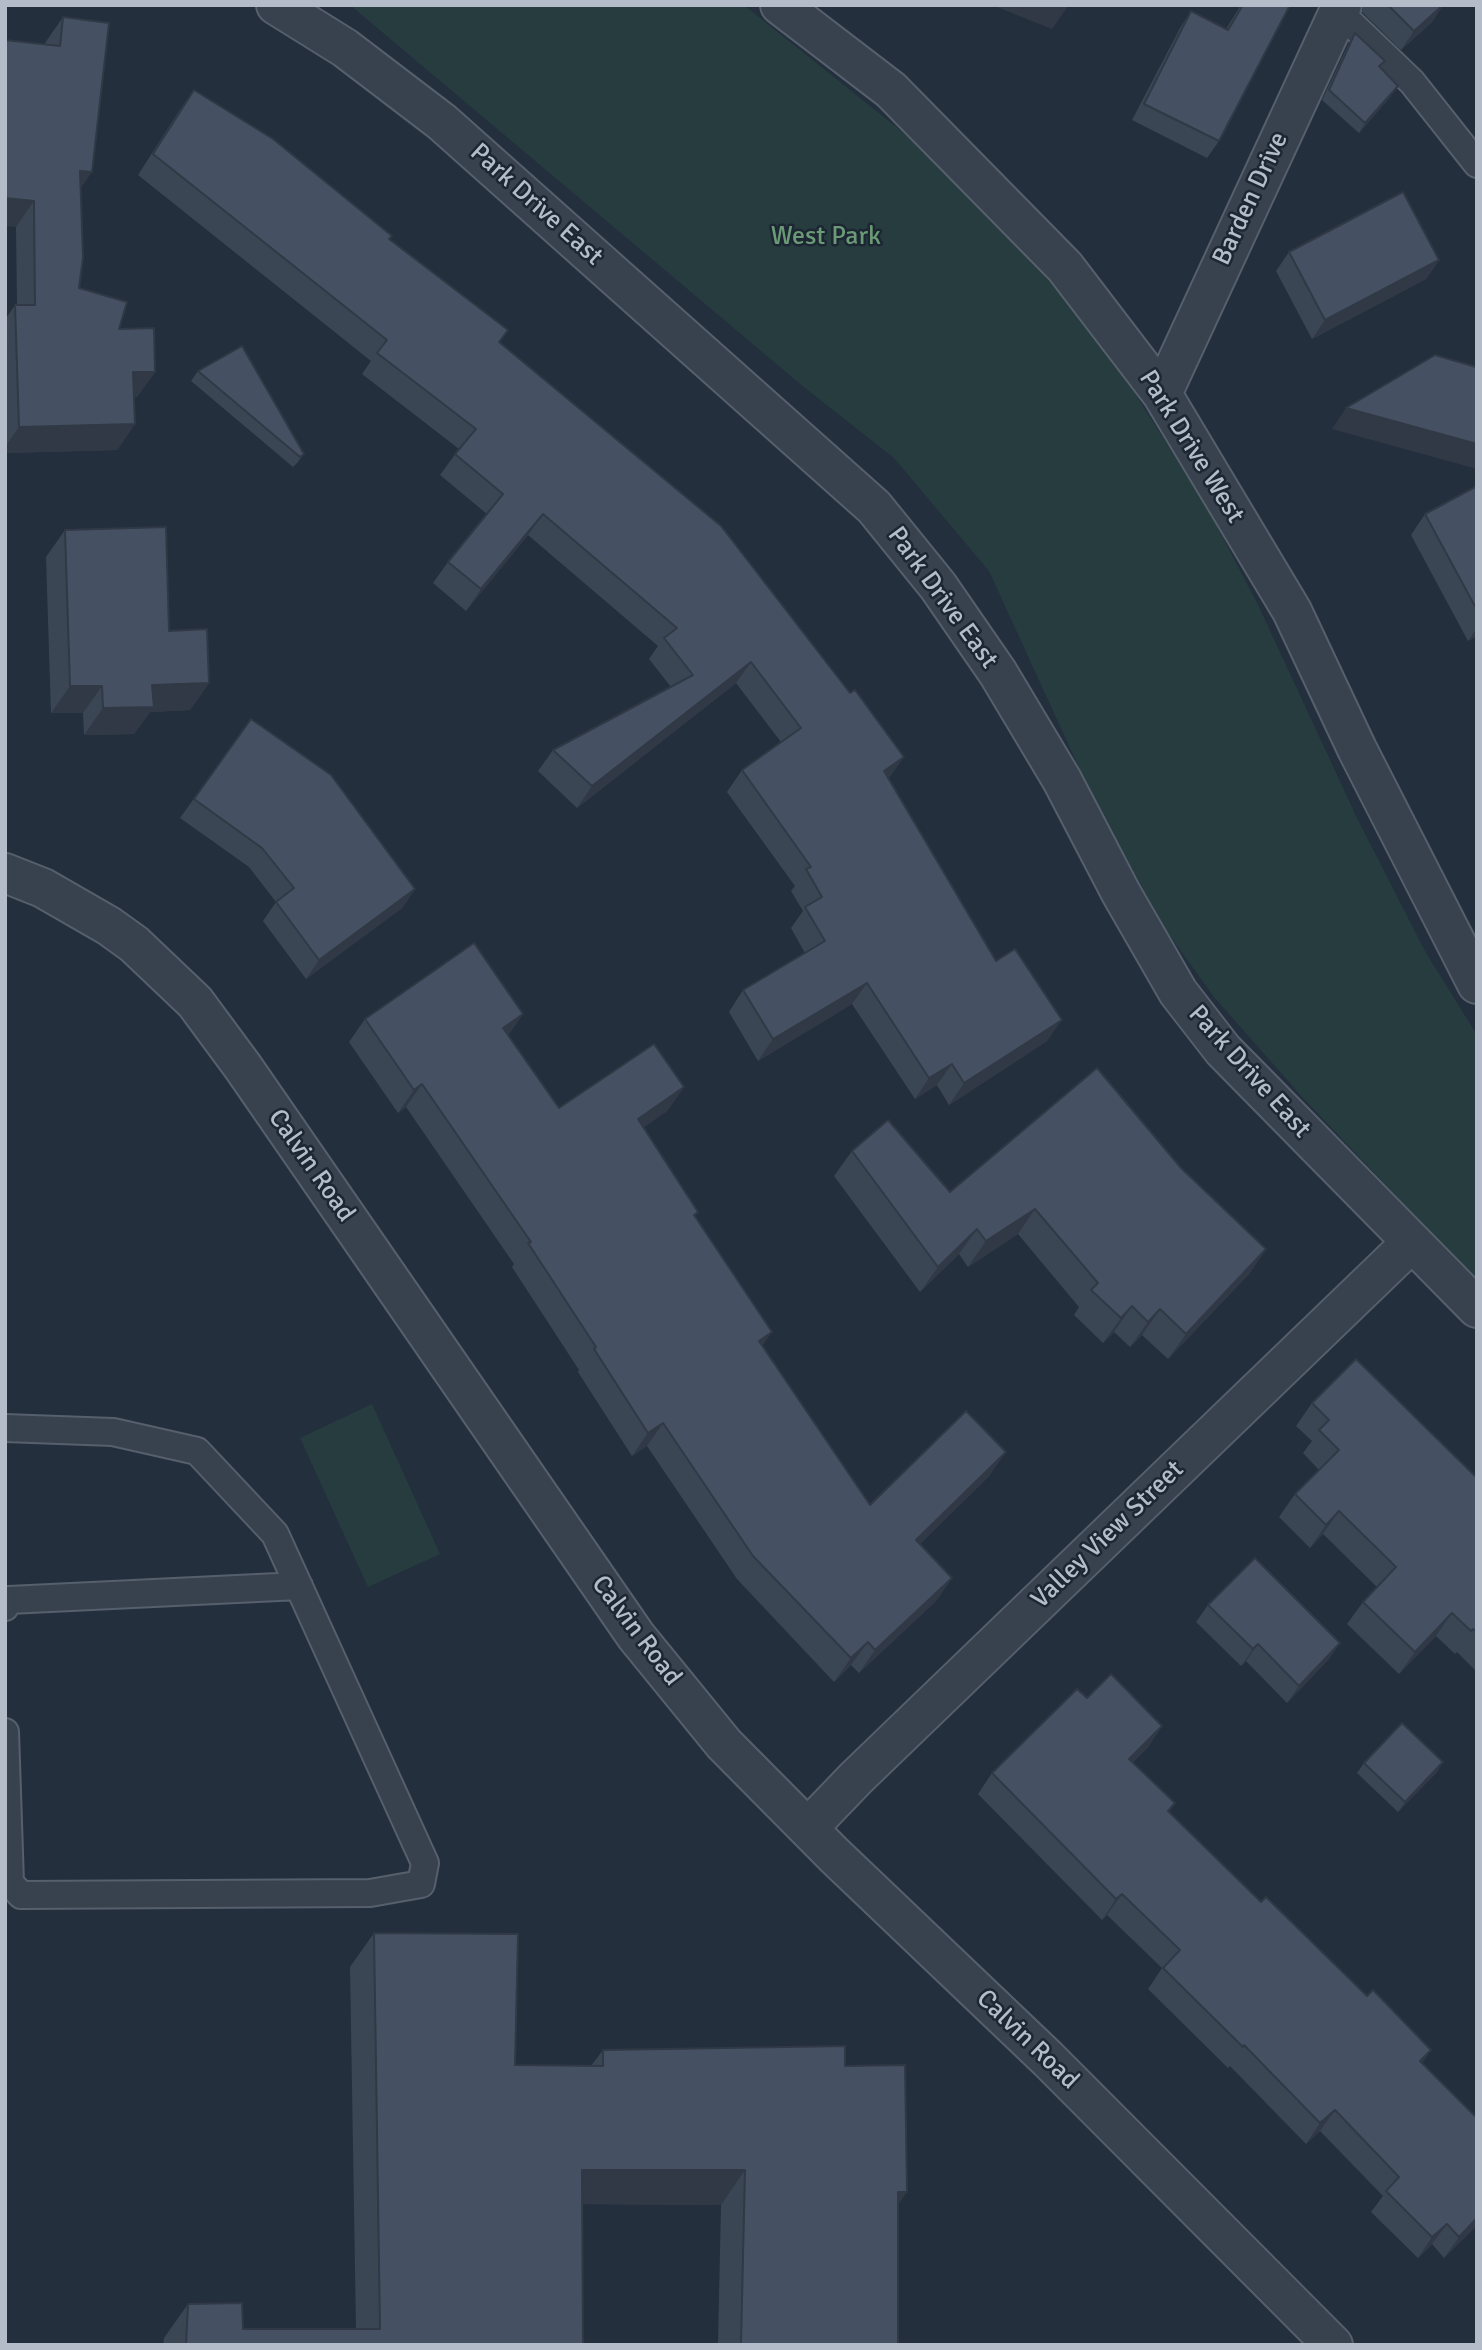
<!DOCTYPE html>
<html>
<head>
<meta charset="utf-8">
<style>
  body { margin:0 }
  #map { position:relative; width:1482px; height:2350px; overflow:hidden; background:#242f3e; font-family:Signika,sans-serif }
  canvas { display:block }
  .frame { position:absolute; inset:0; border:7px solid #b4bcc9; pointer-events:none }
</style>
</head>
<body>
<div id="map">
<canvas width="1482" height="2350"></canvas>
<div class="frame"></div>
</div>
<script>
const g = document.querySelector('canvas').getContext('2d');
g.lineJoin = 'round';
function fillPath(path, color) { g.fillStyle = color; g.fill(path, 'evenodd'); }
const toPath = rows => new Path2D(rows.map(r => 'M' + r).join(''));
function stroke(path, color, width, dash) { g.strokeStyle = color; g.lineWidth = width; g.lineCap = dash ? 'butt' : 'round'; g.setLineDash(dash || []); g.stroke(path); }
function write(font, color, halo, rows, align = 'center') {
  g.font = font + ' Signika,sans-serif'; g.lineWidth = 5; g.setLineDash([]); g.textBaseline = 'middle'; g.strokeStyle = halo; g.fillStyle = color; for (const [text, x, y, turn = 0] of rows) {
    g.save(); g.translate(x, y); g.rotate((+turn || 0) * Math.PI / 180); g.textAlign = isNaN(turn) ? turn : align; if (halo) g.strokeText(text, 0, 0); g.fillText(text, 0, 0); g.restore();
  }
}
fillPath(toPath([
  [350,5,744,5,920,146,982,204,1075,311,1134,392,1208,509,1259,607,1357,818,1426,953,1477,1035,1477,1281,1304,1099,1214,997,1167,932,1092,796,989,571,894,458,805,388],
  [372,1404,440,1554,368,1587,300,1438]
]), '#263c3f');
const service = toPath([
  [1339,12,1412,82,1477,164],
  [5,1428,113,1432,197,1451,275,1534,425,1863,421,1884,370,1893,21,1895,10,1883,5,1732],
  [5,1607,9,1600,299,1586]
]);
const minor = toPath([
  [276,5,345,48,442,122,874,507,938,586,998,673,1062,780,1121,893,1178,992,1223,1050,1477,1308],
  [780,5,891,90,1065,267,1162,394,1292,611,1357,749,1477,984],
  [1162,394,1342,5],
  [5,873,43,888,109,926,134,944,195,1002,243,1067,636,1636,724,1744,834,1855,1048,2059,1333,2345],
  [808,1828,856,1778,1411,1243]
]);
stroke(service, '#565f6c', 30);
stroke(minor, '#565f6c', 42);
stroke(service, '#38414e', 26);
stroke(minor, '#38414e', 38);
fillPath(toPath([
  [1241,5,1290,5,1219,141,1207,158,1132,120,1180,28,1191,11,1226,29],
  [1363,5,1443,5,1432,22,1401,50,1362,12],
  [63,17,81,189,79,288,119,329,155,372,137,397,134,397,135,424,117,450,5,453,5,320,15,305,17,305,16,227,45,43],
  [1355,33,1385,61,1380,68,1391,96,1359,133,1322,100,1349,43],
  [194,90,508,330,499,342,889,778,996,961,1047,1041,949,1105,937,1085,915,1099,852,1004,758,1061,729,1012,743,990,805,953,791,928,803,911,791,891,795,886,727,792,742,770,781,742,736,683,577,808,538,771,553,750,671,687,649,659,658,646,528,535,466,611,433,583,448,562,487,514,440,475,459,449,362,374,371,361,138,175,179,111],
  [1289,252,1439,260,1426,279,1312,339,1276,271],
  [198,371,304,454,297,463,293,467,191,381],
  [1477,486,1477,636,1468,641,1411,535,1425,514],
  [65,530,169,631,209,683,190,710,150,712,134,734,84,735,83,713,51,713,46,557],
  [251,719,415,889,402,908,306,979,263,921,276,902,249,867,180,818],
  [523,1014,508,1035,559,1108,684,1087,667,1111,644,1127,695,1217,762,1346,870,1505,990,1475,920,1544,952,1578,936,1601,859,1673,851,1665,834,1682,737,1579,647,1446,632,1456,578,1372,579,1370,512,1267,514,1264,406,1107,398,1113,349,1042,365,1019],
  [852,1151,950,1192,1181,1168,1266,1249,1249,1274,1168,1359,1142,1335,1130,1347,1114,1332,1103,1343,1074,1315,1079,1307,1018,1234,968,1267,959,1254,920,1292,834,1176],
  [1312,1403,1477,1478,1477,1672,1457,1652,1455,1654,1436,1636,1399,1674,1347,1624,1363,1602,1377,1587,1323,1534,1310,1548,1279,1517,1295,1494,1319,1470,1303,1453,1312,1441,1296,1426],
  [1208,1605,1340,1643,1328,1660,1287,1703,1246,1661,1241,1666,1196,1622],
  [1087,1698,1162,1726,1148,1747,1132,1763,1175,1803,1169,1812,1261,1902,1367,1996,1431,2050,1422,2063,1477,2118,1477,2225,1444,2258,1432,2244,1418,2258,1371,2212,1383,2196,1320,2131,1306,2144,1230,2066,1228,2068,1148,1989,1162,1968,1107,1915,1102,1920,978,1794,992,1773],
  [1443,1762,1437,1772,1398,1812,1357,1773,1364,1763],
  [374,1933,515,2065,591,2066,603,2050,845,2066,898,2205,898,2345,163,2345,164,2338,188,2304,243,2329,356,2329,350,1967],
  [583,2204,721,2205,718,2344,583,2344]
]), '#3b4654');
fillPath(toPath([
  [992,5,1069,5,1052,29],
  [1443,5,1432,22,1401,50,1414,31],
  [1398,86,1391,96,1359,133,1365,123],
  [80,171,92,172,74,198],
  [5,198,34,201,16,227,5,226],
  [1439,260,1426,279,1312,339,1325,320],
  [133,372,155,372,137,397,115,398],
  [1346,408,1477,444,1477,469,1332,429],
  [135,424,117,450,5,453,5,447,19,427],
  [543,514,528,535,466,611,481,589],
  [1477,628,1477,636,1468,641],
  [751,662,736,683,577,808,592,786],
  [209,683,190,710,150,712,134,734,84,735,103,708,152,685],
  [70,686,102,686,83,713,51,713],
  [904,757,889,778,884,771],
  [415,889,402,908,306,979,319,960],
  [867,983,852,1004,758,1061,773,1039],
  [523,1014,507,1037,503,1028],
  [1062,1020,1047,1041,949,1105,964,1083],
  [952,1064,937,1085,915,1099,929,1078],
  [422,1084,406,1107,398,1113,414,1090],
  [684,1087,667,1111,622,1142,638,1119],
  [1035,1209,1018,1234,968,1267,986,1241],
  [977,1229,959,1254,920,1292,938,1267],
  [1266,1249,1249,1274,1168,1359,1186,1334],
  [1132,1306,1114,1332,1103,1343,1121,1318],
  [1160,1309,1142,1335,1130,1347,1148,1322],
  [772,1332,755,1356,759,1341],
  [663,1423,647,1446,632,1456,648,1433],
  [1006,1452,990,1475,900,1564,916,1540],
  [1339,1511,1323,1534,1310,1548,1326,1525],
  [952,1578,936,1601,859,1673,875,1650],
  [1452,1613,1436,1636,1399,1674,1415,1652],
  [868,1642,851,1665,834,1682,851,1658],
  [1340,1643,1328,1660,1287,1703,1299,1686],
  [1258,1644,1246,1661,1241,1666,1253,1649],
  [1162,1726,1148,1747,1114,1780,1129,1759],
  [1443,1762,1437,1772,1398,1812,1405,1802],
  [1122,1894,1107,1915,1102,1920,1116,1899],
  [1431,2050,1417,2071,1420,2061],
  [1335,2110,1320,2131,1306,2144,1320,2123],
  [582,2170,745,2170,721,2205,558,2204],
  [898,2192,907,2192,883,2226],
  [1477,2218,1477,2225,1444,2258,1459,2237],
  [1447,2224,1432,2244,1418,2258,1432,2237]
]), '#303945');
const building = toPath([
  [1243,5,1290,5,1219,141,1144,104,1191,11,1228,30,1243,5],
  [1388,5,1443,5,1414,31,1388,5],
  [63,17,109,23,92,172,80,171,83,258,79,288,127,302,119,329,154,328,155,372,133,372,135,424,19,427,15,305,35,305,34,201,5,198,5,40,60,46,63,17],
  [1355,33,1385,61,1379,66,1398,86,1365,123,1329,90,1355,33],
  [194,90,273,139,392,236,389,239,508,330,499,342,721,526,850,693,855,690,904,757,884,771,996,961,1015,949,1062,1020,964,1083,952,1064,929,1078,867,983,773,1039,743,990,825,941,805,907,822,897,806,869,811,867,742,770,801,728,751,662,592,786,553,750,693,675,664,638,677,628,543,514,481,589,448,562,503,494,455,454,476,429,377,353,387,340,153,154,194,90],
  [1403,192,1439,260,1325,320,1289,252,1403,192],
  [242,346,304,454,300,457,198,371,242,346],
  [1435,355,1476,367,1477,364,1477,444,1346,408,1435,355],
  [1477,486,1477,610,1425,514,1477,486],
  [166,527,169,631,207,629,209,683,152,685,154,707,103,708,102,686,70,686,65,530,166,527],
  [251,719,331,775,415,889,319,960,276,902,294,888,262,848,194,799,251,719],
  [474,943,523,1014,503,1028,559,1108,654,1044,684,1087,638,1119,698,1212,694,1215,772,1332,759,1341,870,1505,966,1411,1006,1452,916,1540,952,1578,875,1650,868,1642,851,1658,753,1556,663,1423,648,1433,594,1349,596,1347,528,1243,531,1242,422,1084,414,1090,365,1019,474,943],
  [1097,1068,1181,1168,1266,1249,1186,1334,1160,1309,1148,1322,1132,1306,1121,1318,1091,1290,1098,1283,1035,1209,986,1241,977,1229,938,1267,852,1151,888,1120,950,1192,1097,1068],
  [1356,1359,1477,1478,1477,1632,1473,1629,1471,1631,1452,1613,1415,1652,1363,1602,1396,1567,1339,1511,1326,1525,1295,1494,1339,1450,1319,1430,1329,1420,1312,1403,1356,1359],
  [1255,1558,1340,1643,1299,1686,1258,1644,1253,1649,1208,1605,1255,1558],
  [1111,1674,1162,1726,1129,1759,1175,1803,1168,1811,1261,1902,1266,1897,1367,1996,1373,1990,1431,2050,1420,2061,1477,2118,1477,2218,1459,2237,1447,2224,1432,2237,1386,2191,1399,2177,1335,2110,1320,2123,1244,2045,1243,2047,1163,1968,1180,1950,1122,1894,1116,1899,992,1773,1077,1689,1087,1698,1111,1674],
  [1402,1723,1443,1762,1405,1802,1364,1763,1402,1723],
  [374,1933,518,1934,515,2065,603,2066,603,2050,845,2046,845,2066,905,2065,907,2192,898,2192,898,2345,186,2345,188,2304,242,2303,243,2329,380,2329,374,1933],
  [582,2170,745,2170,741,2344,583,2344,582,2170]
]);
fillPath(building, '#455162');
stroke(building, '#303945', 2);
write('26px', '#b4bcc9', '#1d2633', [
  ["Barden Drive",1251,199,-65],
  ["Park Drive East",536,205,42],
  ["Park Drive West",1191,447,58],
  ["Park Drive East",942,598,54],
  ["Park Drive East",1249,1072,48],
  ["Calvin Road",311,1166,55],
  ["Valley View Street",1108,1535,-44],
  ["Calvin Road",636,1631,53],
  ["Calvin Road",1027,2040,44]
]);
write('26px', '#6b9a76', '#1d2633', [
  ["West Park",826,237]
]);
</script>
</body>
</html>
